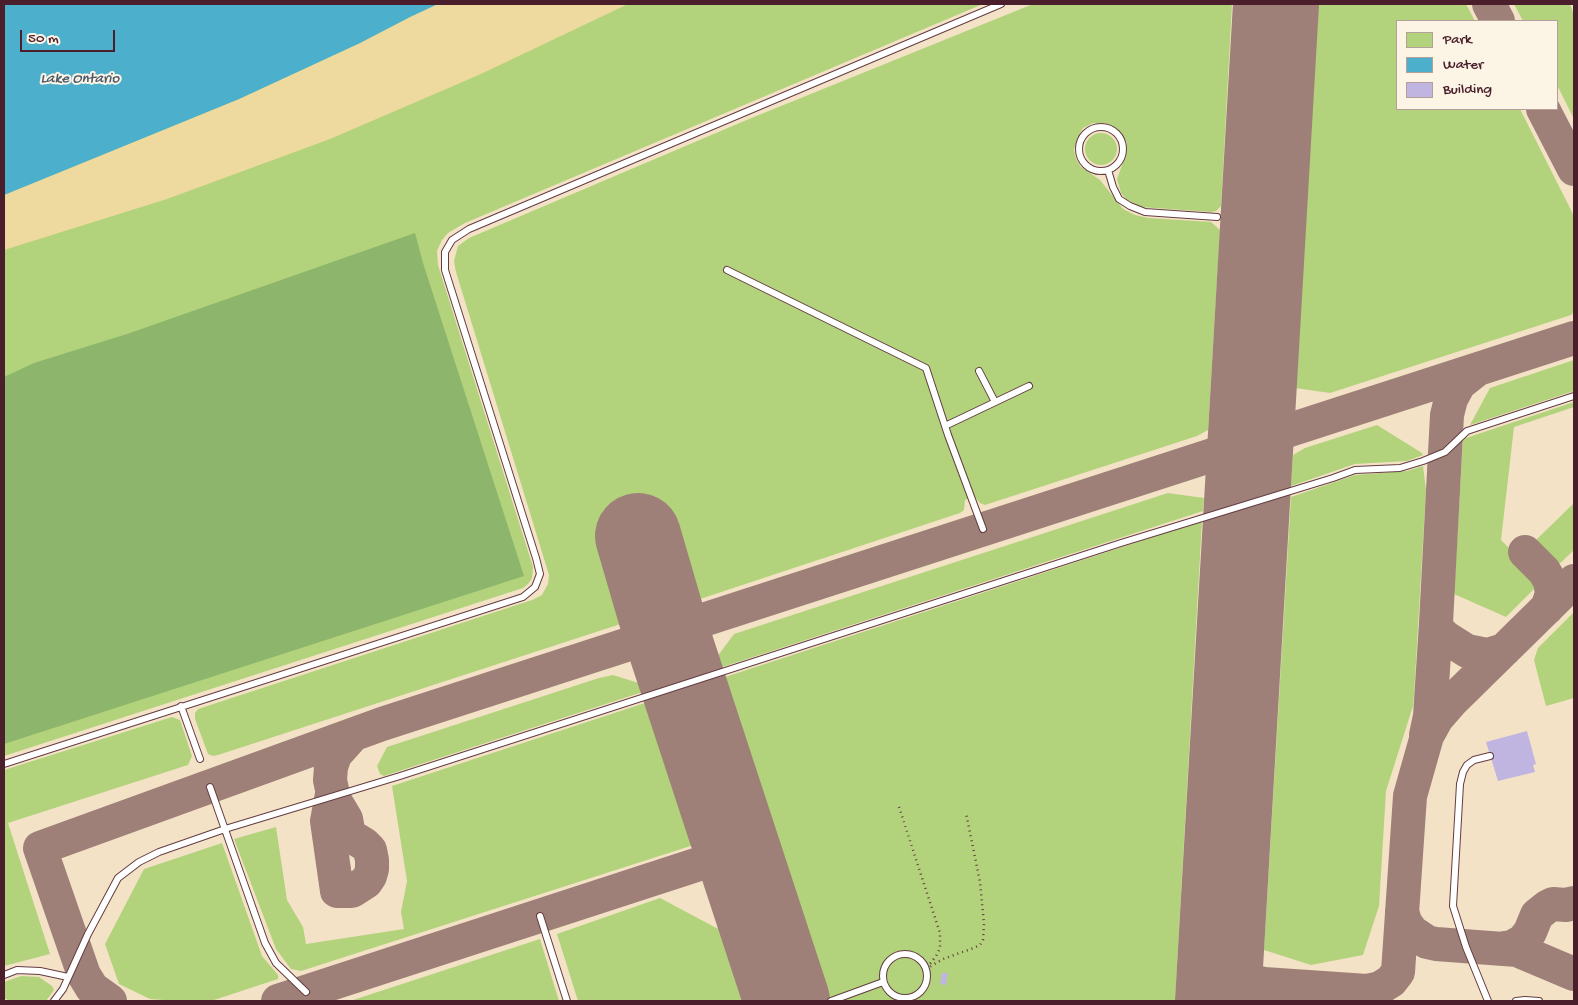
<!DOCTYPE html>
<html>
<head>
<meta charset="utf-8">
<style>
  body { margin:0 }
  #map { position:relative; width:1578px; height:1005px; overflow:hidden; background:#f4e2c7; font-family:"Gochi Hand",sans-serif }
  canvas { display:block }
  .frame { position:absolute; inset:0; border:5px solid #4a1f2b; pointer-events:none }
  .legend { position:absolute; left:1396px; top:20px; width:162px; height:90px; box-sizing:border-box; background:#fcf5e5; border:1px solid #b59f9b; margin:0; padding:6px 9px; list-style:none; font-size:15px; color:#4a1f2b }
  .legend li { display:flex; align-items:center; gap:10px; height:25px }
  .legend b { width:25px; border:1px solid #b59f9b }
  .scale { position:absolute; left:20px; top:30px; width:95px; height:22px; box-sizing:border-box; border:2px solid #4a1f2b; border-top:0; padding-left:6px; font-size:15px; line-height:18px; white-space:nowrap; color:#4a1f2b; -webkit-text-stroke:4px #fcf5e5; paint-order:stroke }
</style>
</head>
<body>
<div id="map">
<canvas width="1578" height="1005"></canvas>
<div class="frame"></div>
<ul class="legend">
<li><b style="height:14px;background:#b2d37b"></b>Park</li>
<li><b style="height:14px;background:#4cafcc"></b>Water</li>
<li><b style="height:14px;background:#c0b5e1"></b>Building</li>
</ul>
<div class="scale">50 m</div>
</div>
<script>
const g = document.querySelector('canvas').getContext('2d');
g.lineJoin = 'round';
function fillPath(path, color) { g.fillStyle = color; g.fill(path, 'evenodd'); }
const toPath = rows => new Path2D(rows.map(r => 'M' + r).join(''));
function stroke(path, color, width, dash) { g.strokeStyle = color; g.lineWidth = width; g.lineCap = dash ? 'butt' : 'round'; g.setLineDash(dash || []); g.stroke(path); }
function write(font, color, halo, rows, align = 'center') {
  g.font = font + ' "Gochi Hand",sans-serif'; g.lineWidth = 4; g.setLineDash([]); g.textBaseline = 'middle'; g.strokeStyle = halo; g.fillStyle = color; for (const [text, x, y, turn = 0] of rows) {
    g.save(); g.translate(x, y); g.rotate((+turn || 0) * Math.PI / 180); g.textAlign = isNaN(turn) ? turn : align; if (halo) g.strokeText(text, 0, 0); g.fillText(text, 0, 0); g.restore();
  }
}
fillPath(toPath([
  [438,4,983,4,465,223,448,233,442,240,437,251,438,265,533,567,532,578,528,584,523,588,4,756,4,195,66,169],
  [1033,4,1232,4,1221,206,1216,211,1211,212,1141,207,1126,199,1121,193,1117,179,1126,154,1127,143,1123,135,1116,128,1106,123,1093,123,1083,128,1077,138,1074,150,1076,159,1081,167,1100,180,1123,209,1135,215,1148,218,1211,222,1220,230,1208,430,1197,436,985,505,980,503,974,496,965,500,964,510,960,513,691,602,687,601,663,525,607,543,633,620,218,755,213,756,208,754,195,719,195,713,198,709,532,600,542,595,548,584,549,575,456,272,454,261,458,246,469,238,749,119],
  [1320,4,1466,4,1475,21,1397,21,1397,109,1520,109,1574,216,1574,312,1571,315,1330,393,1295,388,1318,6],
  [1514,4,1570,4,1574,15,1574,119,1557,85,1557,21,1523,21],
  '1085 149a16 16 0 1 1 32 0a16 16 0 1 1-32 0Z',
  [1574,360,1574,391,1470,425,1490,388],
  [1574,402,1574,407,1514,427,1501,540,1536,575,1536,587,1506,617,1454,594,1463,439],
  [1377,425,1422,453,1423,455,1407,461,1355,464,1291,486,1293,455,1305,448],
  [1423,466,1426,490,1414,695,1413,706,1386,791,1379,906,1363,955,1311,965,1264,950,1291,497,1355,475,1407,471],
  [1168,493,1204,498,1203,511,710,671,708,669,734,634],
  [1574,503,1574,550,1553,570,1536,553,1536,540],
  [1202,521,1175,1001,816,1001,714,689,716,680],
  [1574,612,1574,698,1546,706,1534,660,1538,648],
  [613,675,645,685,652,689,384,776,380,774,377,766,387,747,599,678],
  [651,701,659,704,703,842,301,971,291,969,276,949,234,839,276,827,287,900,303,927,306,944,404,929,401,912,407,881,392,786],
  [172,717,180,720,192,756,188,765,8,823,50,954,4,966,4,770],
  [222,843,262,956,278,975,278,979,211,1001,177,1001,150,999,119,984,105,944,144,869],
  [660,898,737,939,757,1001,578,1001,557,934],
  [540,939,559,1001,350,1001],
  [21,976,39,977,52,986,54,990,46,1001,10,1001,4,998,4,982]
]), '#b2d37b');
fillPath(toPath([
  [415,233,423,263,524,576,4,744,4,377,34,363,130,333]
]), '#8db56b');
fillPath(toPath([
  [438,4,628,4,481,74,330,139,167,199,4,250,4,195,239,99,360,43,410,17]
]), '#eeda9e');
fillPath(toPath([
  [4,4,438,4,410,17,360,43,239,99,4,195]
]), '#4cafcc');
stroke(toPath([
  [1489,4,1498,21],
  [1543,109,1574,169],
  [1478,369,1459,384,1451,399,1447,415,1436,623,1439,631,1445,637,1467,651,1487,655,1504,650],
  [1525,552,1544,571,1550,581,1552,594,1547,608],
  [1426,735,1430,716,1436,623],
  [332,794,327,821,337,891,352,891,366,882,370,876,372,869,372,860,370,850,364,844,349,835,346,819,334,799,330,780,331,767,335,755,353,735],
  [1402,911,1405,922,1412,932,1427,942,1436,944,1517,950,1574,974],
  [1222,938,1231,962,1236,970,1254,982,1264,984,1367,991,1380,988,1391,981,1398,972,1410,796,1427,736,1437,718,1451,702,1574,581],
  [1504,948,1512,947,1523,941,1530,932,1537,915,1547,907,1553,904,1566,905,1574,903],
  [110,1001,92,988,84,975,40,848,382,724,1574,338],
  [278,1001,739,851],
  [1230,1001,1244,989,1264,984]
]), '#9f8079', 34);
stroke(toPath([
  [638,536,666,632,787,1001],
  [1218,1001,1276,4]
]), '#9f8079', 86);
fillPath(toPath([
  [1527,731,1536,764,1533,765,1535,772,1498,781,1486,742],
  [942,973,948,973,946,985,940,984]
]), '#c0b5e1');
const lane = toPath([
  '1079 149a22 22 0 1 1 44 0a22 22 0 1 1-44 0Z',
  [1108,170,1113,187,1119,199,1130,206,1145,212,1217,217],
  [727,270,926,368,948,435,983,529],
  [979,371,995,402],
  [945,426,1029,386],
  [181,706,200,759],
  [4,764,523,597,535,587,540,574,536,558,445,270,445,252,452,240,469,229,1001,4],
  [210,787,265,943,276,963,306,992],
  [540,916,567,1001],
  '883 976a22 22 0 1 1 44 0a22 22 0 1 1-44 0Z',
  [4,975,17,970,40,971,68,977],
  [54,1001,63,989,88,934,118,878,139,862,159,852,225,829,400,776,1121,543,1333,478,1355,470,1400,468,1423,461,1445,452,1467,431,1574,396],
  [831,1001,883,982],
  [1488,1001,1466,947,1453,906,1460,784,1463,772,1467,765,1474,760,1490,756],
  [1516,1001,1525,1000,1539,1001]
]);
stroke(lane, '#643c42', 8);
stroke(toPath([
  [899,807,940,933,940,948,936,956,927,968],
  [926,969,943,959,971,949,980,945,983,940,984,924,980,882,966,813]
]), '#643c42', 2.5, [1, 4]);
stroke(lane, '#fff', 6);
write('italic 15px', '#4b596b', '#fcf5e5', [
  ["Lake Ontario",80,80]
]);
</script>
</body>
</html>
